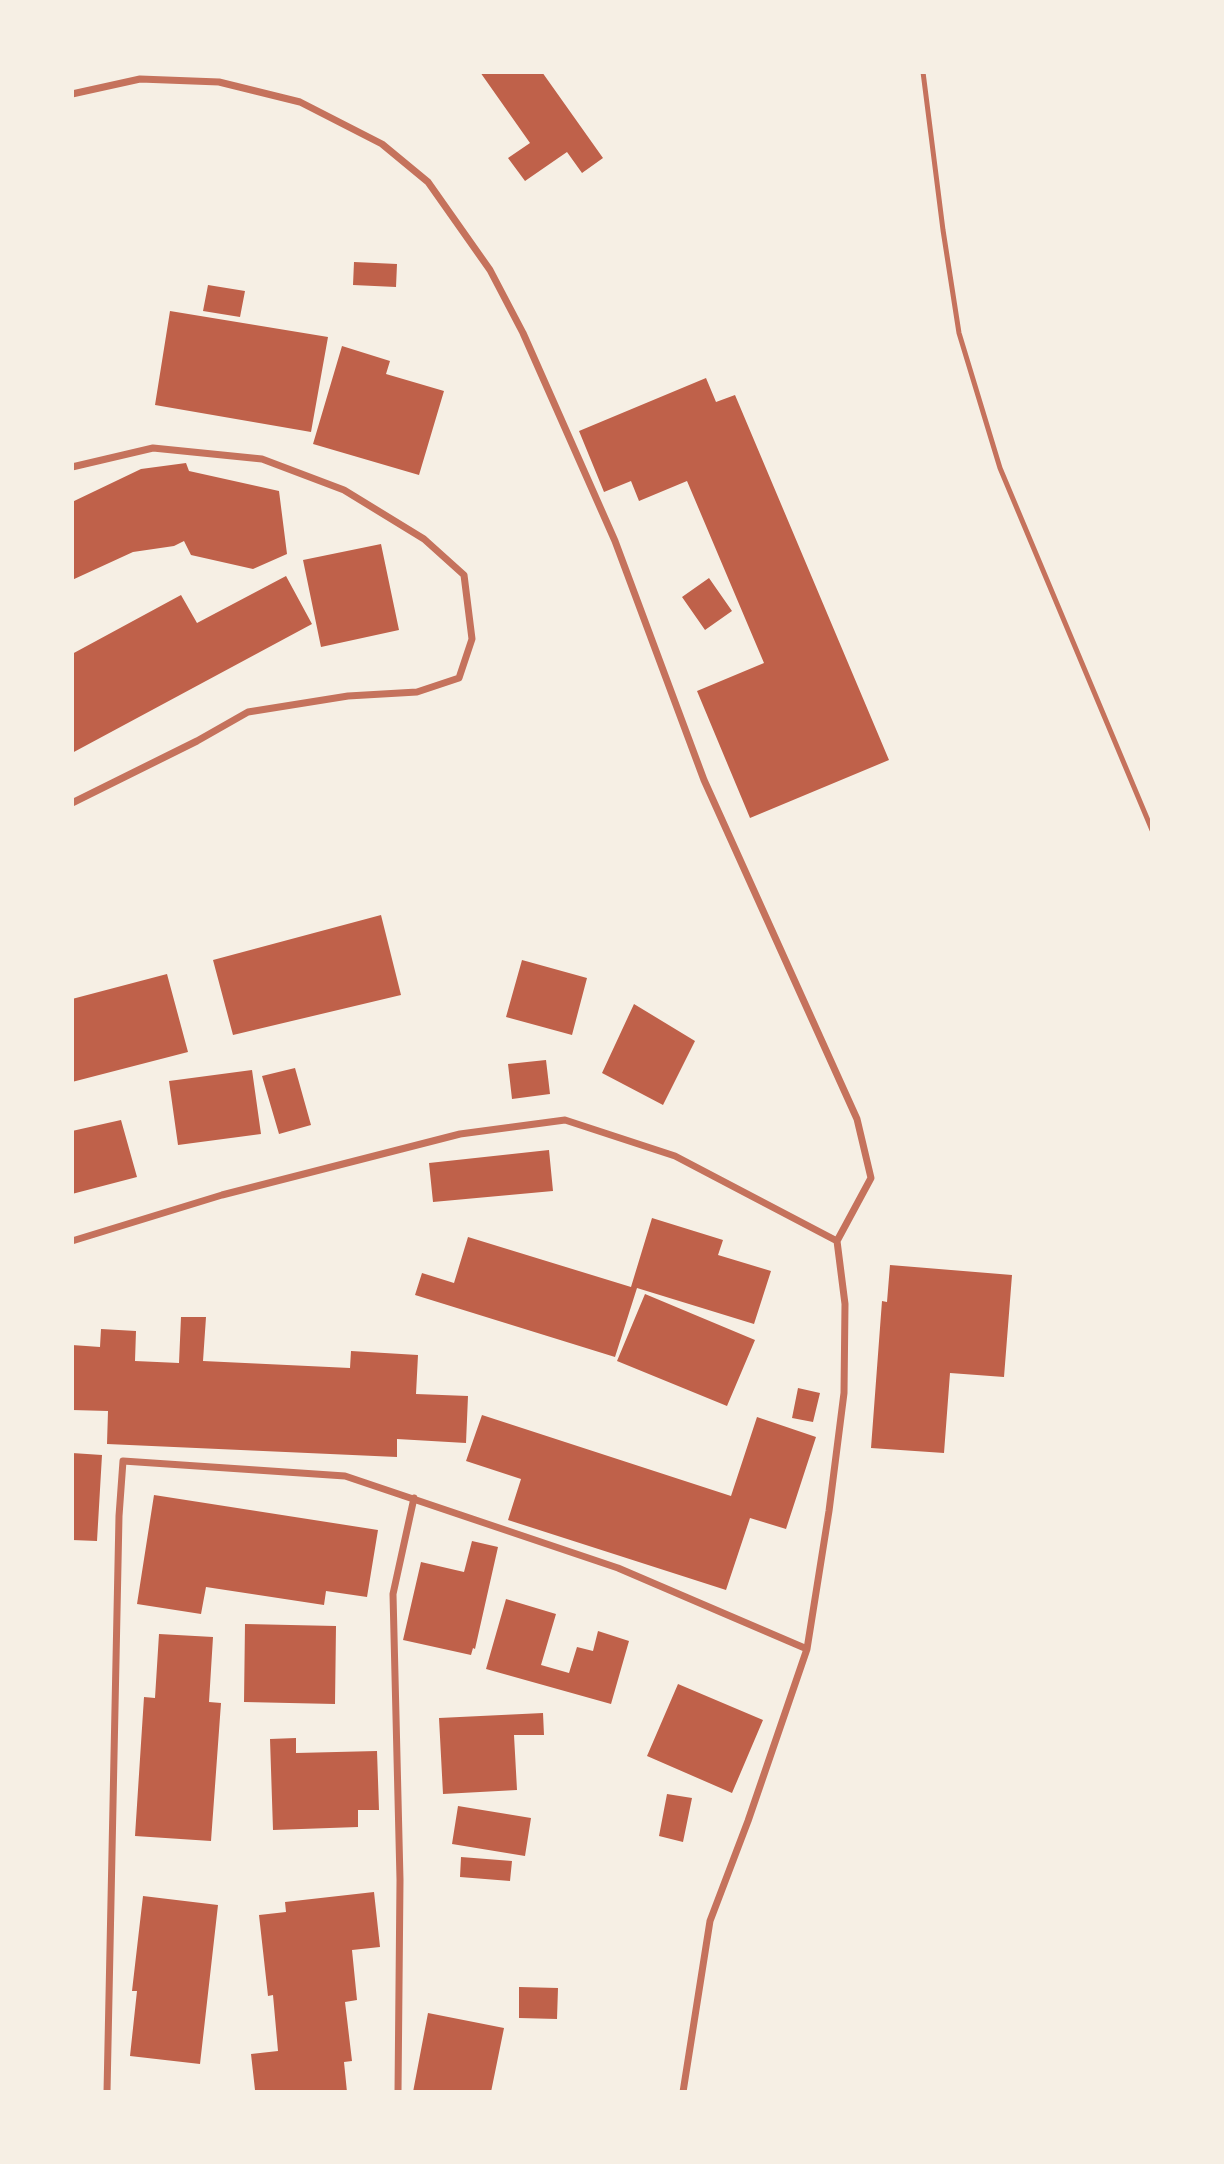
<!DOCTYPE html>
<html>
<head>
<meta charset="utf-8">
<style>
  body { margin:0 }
  #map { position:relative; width:1224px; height:2164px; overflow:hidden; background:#f6efe4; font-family:"Source Sans 3",sans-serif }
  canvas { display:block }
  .frame { position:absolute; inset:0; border:74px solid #f6efe4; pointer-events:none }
</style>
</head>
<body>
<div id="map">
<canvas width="1224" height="2164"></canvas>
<div class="frame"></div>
</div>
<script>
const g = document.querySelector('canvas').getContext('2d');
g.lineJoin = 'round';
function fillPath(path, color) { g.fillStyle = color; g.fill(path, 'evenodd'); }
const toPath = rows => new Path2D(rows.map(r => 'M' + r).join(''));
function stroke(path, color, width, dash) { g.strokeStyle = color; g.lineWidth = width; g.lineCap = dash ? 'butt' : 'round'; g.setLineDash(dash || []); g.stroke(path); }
fillPath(toPath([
  [480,72,542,72,603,158,582,173,567,152,525,181,508,158,530,143],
  [354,262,397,264,396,287,353,285],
  [208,285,245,291,240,317,203,311],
  [170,311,328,337,311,432,155,405],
  [342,346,390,361,386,374,444,391,419,475,313,444],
  [706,378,716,402,735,395,889,760,750,818,697,691,764,663,687,481,639,501,631,481,604,492,579,431],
  [186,463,189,471,279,491,287,554,253,569,191,555,184,541,174,546,133,552,72,580,72,502,141,469],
  [381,544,399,630,321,647,303,560],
  [286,576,312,624,72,753,72,654,181,595,197,623],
  [709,578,732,611,705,630,682,597],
  [381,915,401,995,233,1035,213,960],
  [522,960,587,978,572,1035,506,1017],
  [167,974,188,1052,72,1082,72,999],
  [634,1004,695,1041,663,1105,602,1073],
  [546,1060,550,1094,512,1099,508,1064],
  [295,1068,311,1125,279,1134,262,1076],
  [252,1070,261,1134,178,1145,169,1081],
  [121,1120,137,1177,72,1194,72,1131],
  [549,1150,553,1191,433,1202,429,1163],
  [652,1218,723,1240,718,1255,771,1271,754,1324,637,1288,615,1357,415,1295,422,1273,454,1283,468,1237,631,1287],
  [890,1265,1012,1275,1004,1377,950,1373,944,1453,871,1448,882,1301,887,1302],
  [645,1294,755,1340,727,1406,617,1361],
  [181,1317,206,1317,203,1361,350,1368,351,1351,418,1355,416,1394,468,1396,466,1443,397,1439,397,1457,107,1444,108,1411,72,1410,72,1345,100,1347,101,1329,136,1331,135,1361,179,1363],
  [798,1388,820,1393,813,1422,792,1418],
  [482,1415,731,1496,757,1417,816,1437,786,1529,750,1518,726,1590,508,1520,521,1479,466,1461],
  [72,1453,102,1455,97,1541,72,1540],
  [154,1495,378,1530,367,1597,326,1591,324,1605,206,1587,201,1614,137,1604],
  [472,1541,498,1547,475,1649,473,1648,471,1655,403,1640,421,1562,464,1572],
  [506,1599,556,1614,541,1665,569,1673,577,1647,593,1651,598,1631,629,1641,611,1704,486,1669],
  [245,1624,336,1626,335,1704,244,1702],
  [159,1634,213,1637,209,1702,221,1703,211,1841,135,1836,144,1697,155,1698],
  [678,1684,763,1720,732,1793,647,1756],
  [543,1713,544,1735,514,1735,517,1790,443,1794,439,1718],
  [296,1738,296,1753,377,1751,379,1810,358,1810,358,1827,273,1830,270,1739],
  [667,1794,692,1798,683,1842,659,1836],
  [458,1806,531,1818,525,1856,452,1844],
  [461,1857,512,1861,510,1881,460,1877],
  [374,1892,380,1947,352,1950,357,2000,345,2002,352,2061,344,2062,347,2092,251,2092,251,2091,255,2090,251,2054,278,2051,273,1995,268,1996,259,1915,286,1912,285,1902],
  [143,1896,218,1905,200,2064,130,2056,137,1991,132,1991],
  [519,1987,558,1988,557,2019,519,2018],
  [428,2013,504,2028,491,2092,413,2092]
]), '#bf614a');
stroke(toPath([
  [923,72,943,230,959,333,1000,468,1152,830]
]), '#c5725c', 5);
stroke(toPath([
  [72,94,140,79,219,82,300,102,382,144,428,182,490,270,523,333,615,541,704,780,857,1119,871,1178,837,1241,845,1304,844,1393,829,1511,807,1649,748,1821,710,1921,683,2092],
  [72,467,153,448,262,459,344,490,424,539,464,575,472,639,459,678,417,692,348,696,248,712,197,741,72,803],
  [72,1241,222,1195,460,1134,565,1120,675,1156,837,1241],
  [107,2092,119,1516,123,1461,345,1476,618,1568,807,1649],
  [398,2092,400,1880,393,1594,414,1498]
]), '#c5725c', 7);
</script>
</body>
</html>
